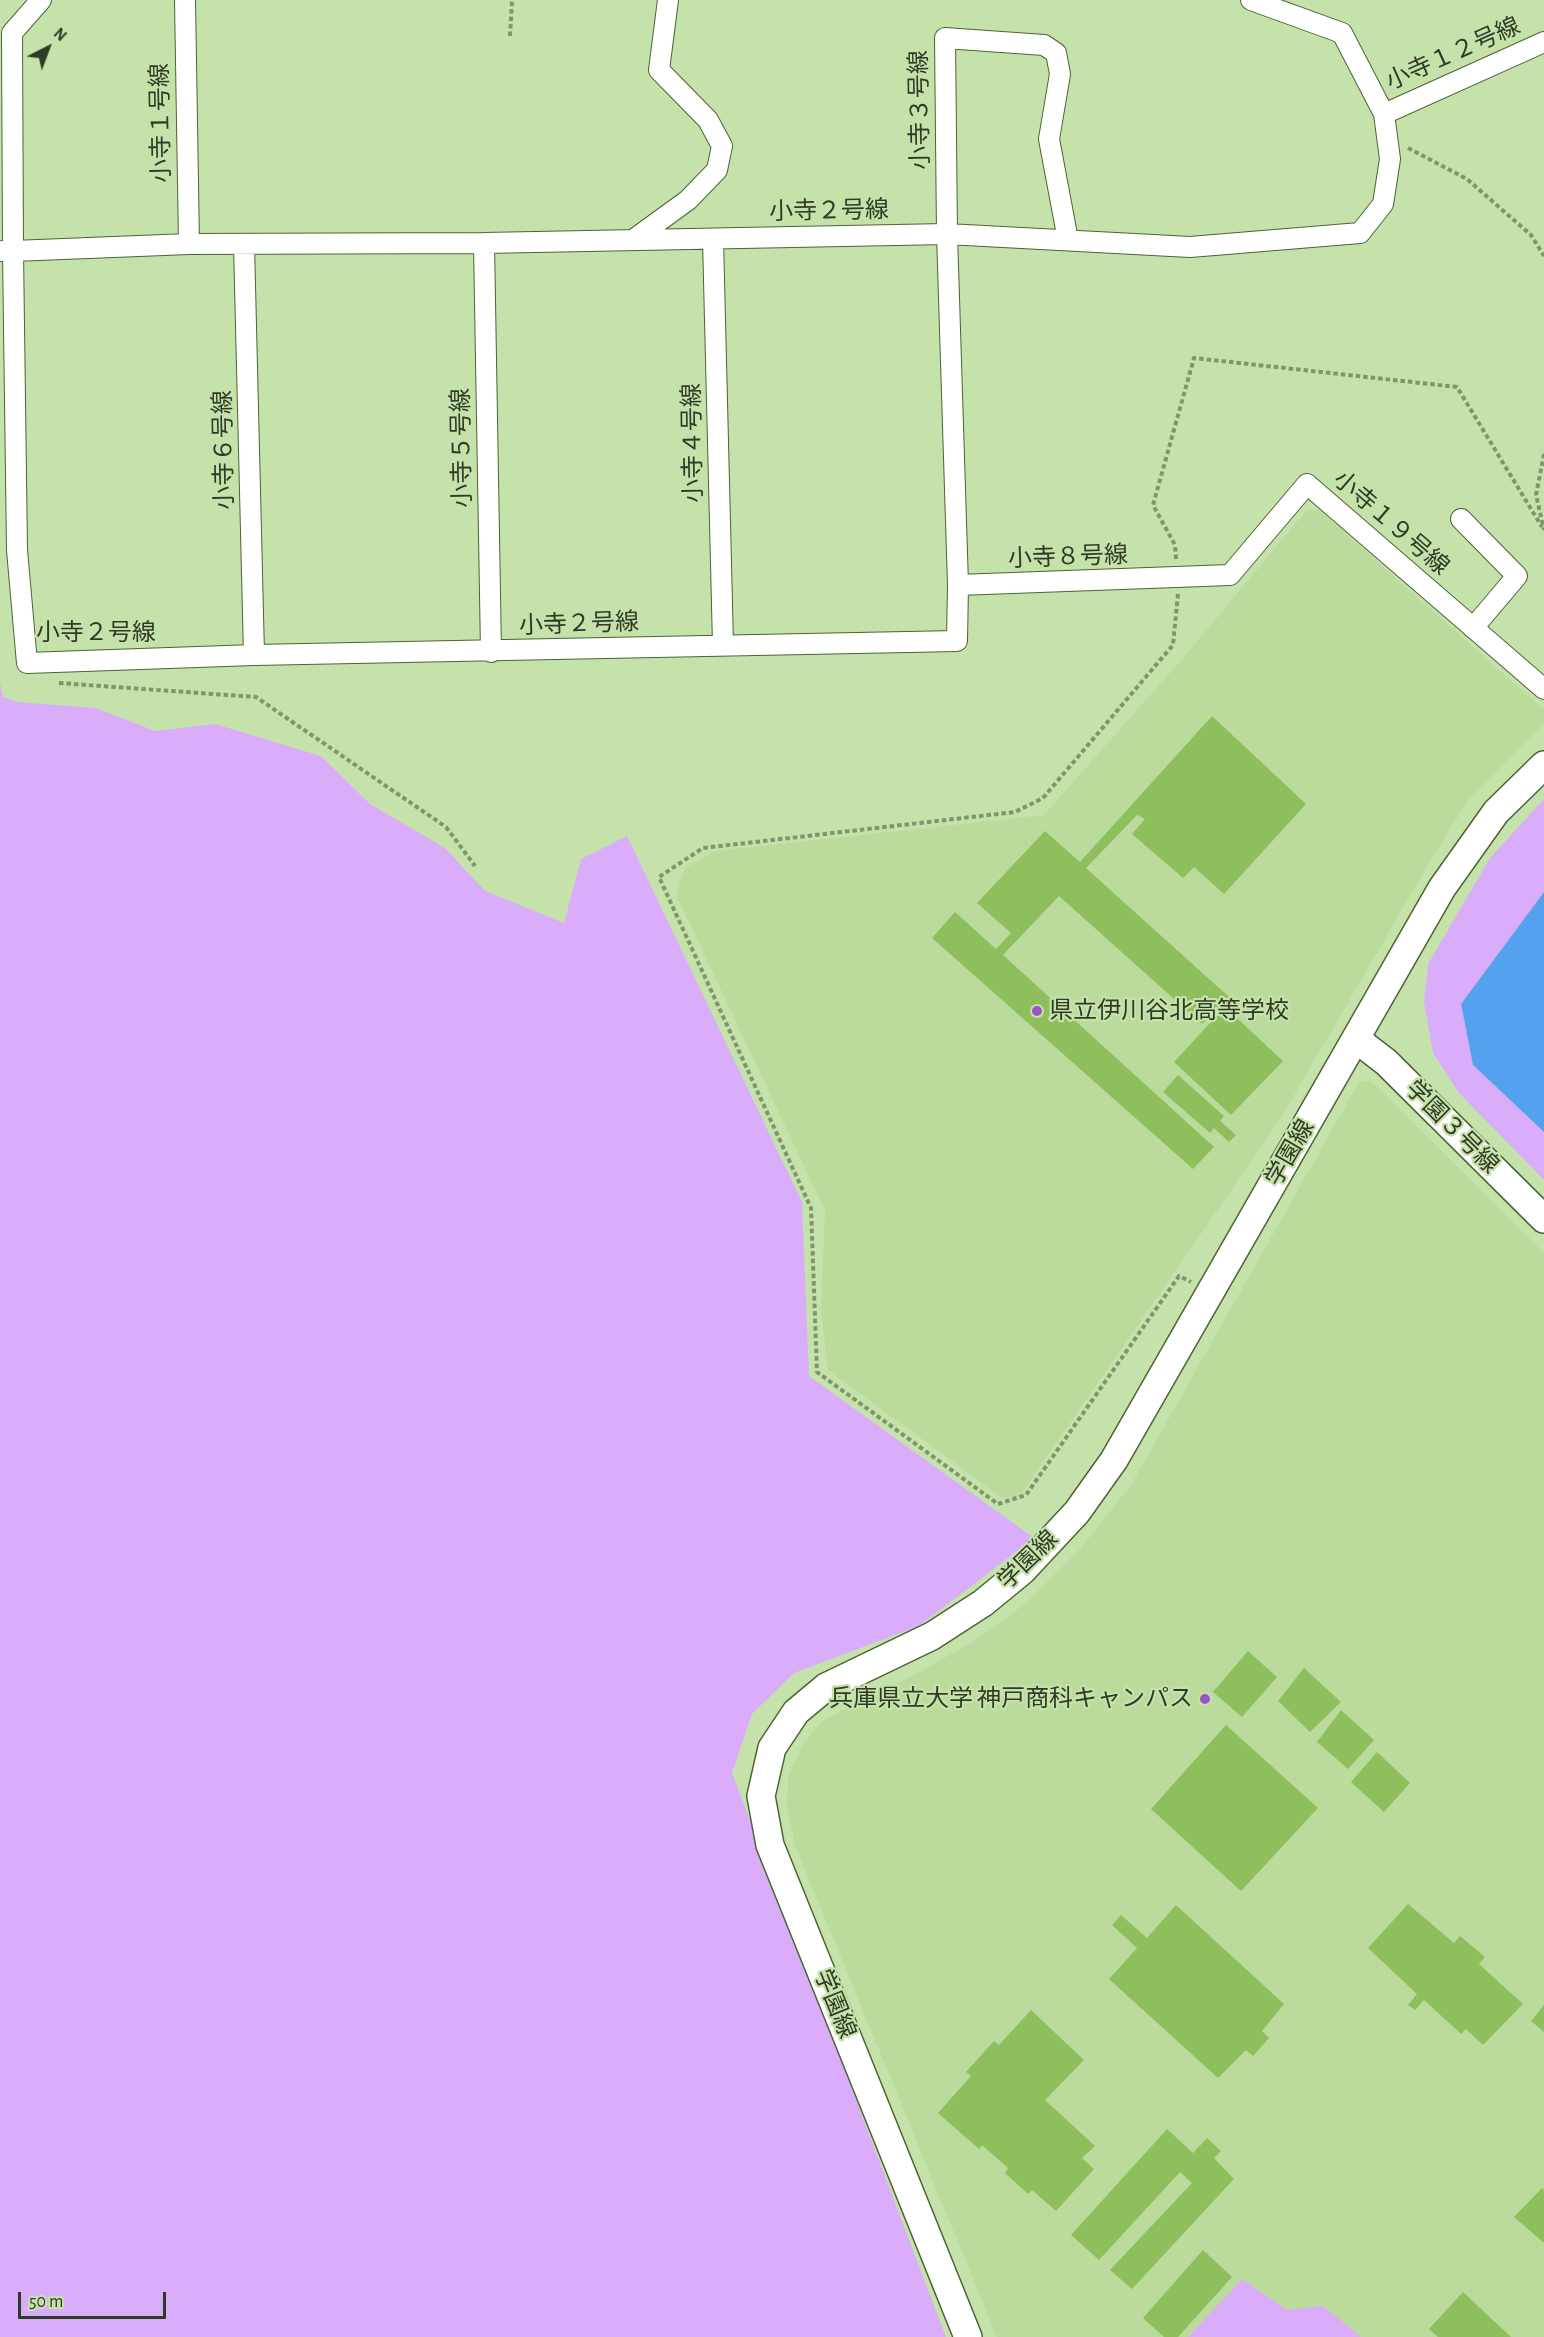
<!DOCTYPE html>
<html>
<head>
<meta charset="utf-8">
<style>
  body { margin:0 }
  #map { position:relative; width:1544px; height:2337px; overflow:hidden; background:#c6e2ab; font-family:"Alegreya Sans",sans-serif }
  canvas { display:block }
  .north { position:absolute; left:18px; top:18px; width:60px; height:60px; -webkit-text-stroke:4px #c6e2ab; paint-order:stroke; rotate:42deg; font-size:16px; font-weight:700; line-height:24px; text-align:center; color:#303b25 }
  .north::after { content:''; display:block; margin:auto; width:21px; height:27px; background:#303b25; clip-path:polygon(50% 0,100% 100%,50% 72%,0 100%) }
  .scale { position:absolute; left:18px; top:2292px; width:148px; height:27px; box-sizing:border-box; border:3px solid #303b25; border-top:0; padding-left:8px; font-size:18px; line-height:21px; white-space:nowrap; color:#303b25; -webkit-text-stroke:4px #c6e2ab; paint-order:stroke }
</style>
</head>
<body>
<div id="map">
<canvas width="1544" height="2337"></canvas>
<div class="north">N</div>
<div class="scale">50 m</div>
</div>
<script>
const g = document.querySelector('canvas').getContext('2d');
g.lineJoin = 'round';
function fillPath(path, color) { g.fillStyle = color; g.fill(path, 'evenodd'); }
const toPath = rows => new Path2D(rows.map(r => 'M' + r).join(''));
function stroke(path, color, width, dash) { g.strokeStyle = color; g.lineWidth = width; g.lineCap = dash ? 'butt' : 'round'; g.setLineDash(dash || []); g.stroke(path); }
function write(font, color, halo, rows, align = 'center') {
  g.font = font + ' "Alegreya Sans","Noto Sans JP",sans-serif'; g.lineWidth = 4.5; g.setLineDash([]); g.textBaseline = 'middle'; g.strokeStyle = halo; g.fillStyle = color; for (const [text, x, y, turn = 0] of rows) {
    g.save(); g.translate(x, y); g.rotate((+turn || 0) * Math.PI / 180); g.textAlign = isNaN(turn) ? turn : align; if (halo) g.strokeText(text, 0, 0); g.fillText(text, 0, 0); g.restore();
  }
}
fillPath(toPath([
  [1319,510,1544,710,1544,723,1469,799,1429,863,1281,1118,1019,1497,1002,1498,828,1370,821,1311,825,1210,676,895,685,868,715,851,1044,815,1190,650,1306,511],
  [1371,1081,1544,1253,1544,2337,997,2337,796,1848,787,1808,788,1776,803,1744,822,1721,910,1677,971,1643,1025,1604,1080,1549,1131,1485,1359,1082]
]), '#bbdb9d');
fillPath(toPath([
  [0,683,3,697,17,702,96,708,155,731,215,724,321,756,370,804,445,848,485,891,564,923,581,859,627,836,802,1202,809,1376,1034,1538,919,1626,794,1673,752,1714,732,1773,946,2337,0,2337],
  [1544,799,1544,892,1461,1004,1473,1065,1544,1132,1544,1180,1459,1093,1433,1053,1424,1002,1428,964,1490,858],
  [1242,2279,1287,2310,1323,2306,1361,2337,1188,2337]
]), '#daadfb');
fillPath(toPath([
  [1544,892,1544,1132,1473,1065,1461,1004]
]), '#54a2ef');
fillPath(toPath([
  [1212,716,1306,804,1224,894,1194,867,1183,878,1132,834,1145,819,1137,815,1086,868,1229,997,1202,1024,1059,896,1003,955,1214,1147,1193,1169,932,938,955,912,996,949,1011,933,977,903,1045,831,1080,862],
  [1225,1007,1283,1061,1231,1115,1174,1062],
  [1178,1075,1224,1116,1220,1121,1236,1135,1229,1142,1214,1128,1210,1133,1163,1092],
  [1248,1651,1277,1677,1242,1717,1213,1692],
  [1304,1668,1341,1702,1310,1732,1278,1701],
  [1341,1710,1374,1740,1348,1769,1317,1742],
  [1226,1725,1318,1808,1241,1891,1151,1809],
  [1377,1752,1410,1783,1384,1812,1351,1782],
  [1408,1904,1454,1943,1460,1936,1485,1957,1479,1964,1523,2004,1483,2045,1466,2029,1461,2034,1424,2000,1415,2010,1408,2005,1417,1994,1368,1948],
  [1176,1905,1284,2004,1262,2031,1269,2038,1253,2056,1246,2050,1218,2078,1109,1979,1137,1948,1112,1925,1121,1915,1147,1938],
  [1544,2005,1544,2032,1531,2021],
  [1031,2010,1084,2060,1045,2100,1095,2146,1082,2158,1094,2169,1056,2211,1032,2190,1028,2194,1005,2173,1008,2168,982,2145,979,2149,938,2113,971,2076,966,2072,994,2041,999,2045],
  [1167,2129,1193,2153,1207,2138,1221,2151,1214,2158,1234,2179,1132,2289,1110,2270,1192,2183,1180,2172,1099,2260,1071,2235],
  [1542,2188,1544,2190,1544,2243,1514,2217],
  [1203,2250,1232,2277,1178,2337,1164,2337,1143,2318],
  [1463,2292,1511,2337,1438,2337,1429,2329]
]), '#8fbe5c');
const street = toPath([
  [185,0,189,244],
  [1384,114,1544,42],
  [947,234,958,585,957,641,254,655,27,663,17,550,13,251,189,244,484,243,947,234],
  [713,239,723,645],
  [633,240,688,200,717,170,722,146,708,120,659,70,668,0],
  [1068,240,1049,139,1060,74,1056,53,1044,45,945,38,947,234,1190,247,1360,233,1383,204,1390,159,1384,114,1342,33,1251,0],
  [484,243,491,652],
  [244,244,254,655],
  [2,251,13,251,12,33,41,0],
  [1461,519,1517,576,1473,628],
  [958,585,1230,575,1307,484,1544,689]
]);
const secondary = toPath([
  [1356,1039,1386,1062,1544,1219],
  [968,2337,770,1845,761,1796,772,1748,796,1712,826,1687,932,1636,983,1603,1022,1571,1077,1512,1114,1460,1442,888,1496,812,1544,765]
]);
stroke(street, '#4c6433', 22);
stroke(secondary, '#4c6433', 30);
stroke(toPath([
  [510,36,512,0],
  [1408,148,1467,179,1531,235,1544,256],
  [1544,454,1536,495,1544,530],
  [1176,559,1175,545,1153,505,1194,358,1457,387,1542,527],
  [1178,594,1173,645,1043,798,1015,812,703,848,659,877,811,1208,817,1372,998,1504,1026,1495,1179,1276,1191,1282],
  [59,683,256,697,446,827,475,866]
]), '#81956d', 4, [4.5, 3]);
stroke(street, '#fff', 20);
stroke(secondary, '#fff', 27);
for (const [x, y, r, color] of [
  [1037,1011,6,"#9a53c7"],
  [1205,1699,6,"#9a53c7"]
]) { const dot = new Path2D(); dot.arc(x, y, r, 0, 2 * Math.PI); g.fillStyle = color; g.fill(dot); stroke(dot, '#c6e2ab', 2); }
write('24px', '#303b25', '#c6e2ab', [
  ["小寺１２号線",1453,54,-24],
  ["小寺３号線",920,110,-91],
  ["小寺１号線",161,123,-91],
  ["小寺２号線",829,211,-1],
  ["小寺４号線",693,443,-91],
  ["小寺５号線",462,448,-91],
  ["小寺６号線",224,450,-91],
  ["小寺１９号線",1391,523,41],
  ["小寺８号線",1068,557,-2],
  ["小寺２号線",579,624,-2],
  ["小寺２号線",96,633],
  ["学園３号線",1452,1127,45],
  ["学園線",1290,1153,-60],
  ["学園線",1028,1560,-44],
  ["学園線",835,2004,68]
]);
write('24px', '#303b25', '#c6e2ab', [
  ["県立伊川谷北高等学校",1049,1011],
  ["兵庫県立大学 神戸商科キャンパス",1193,1699,"right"]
], 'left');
</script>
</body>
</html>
